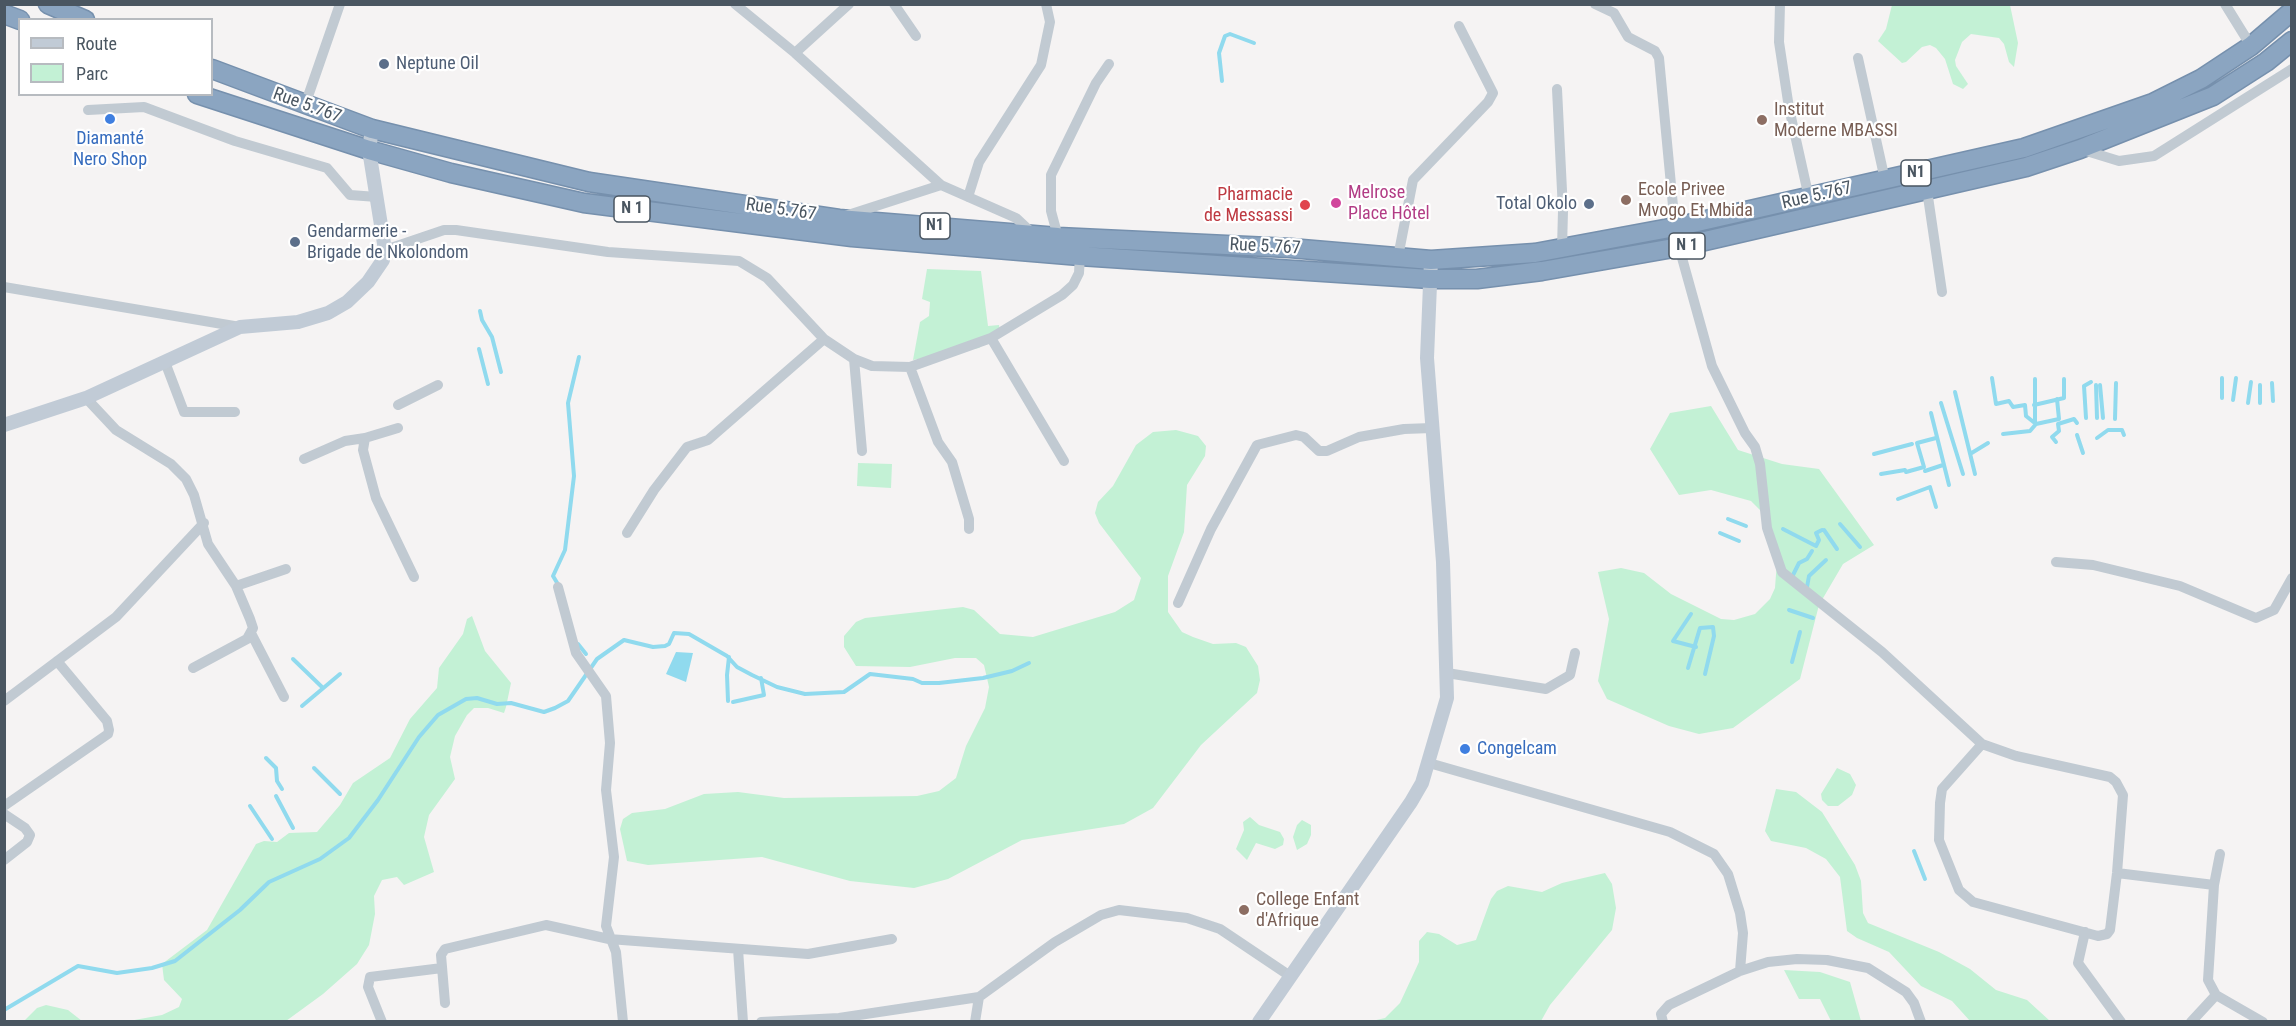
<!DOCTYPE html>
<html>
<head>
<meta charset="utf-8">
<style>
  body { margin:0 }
  #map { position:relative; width:2296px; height:1026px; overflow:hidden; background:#f5f3f3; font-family:"Roboto Condensed",sans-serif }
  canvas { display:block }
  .frame { position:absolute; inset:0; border:6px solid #4a5661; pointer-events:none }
  .legend { position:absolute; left:18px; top:18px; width:195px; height:78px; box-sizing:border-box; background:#fff; border:2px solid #b7bbc0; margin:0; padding:8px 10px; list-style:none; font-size:18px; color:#4a5661 }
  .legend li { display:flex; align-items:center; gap:12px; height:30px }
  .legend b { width:30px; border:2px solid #b7bbc0 }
</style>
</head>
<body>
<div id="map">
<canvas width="2296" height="1026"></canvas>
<div class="frame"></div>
<ul class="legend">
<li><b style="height:8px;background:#c1cbd6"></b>Route</li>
<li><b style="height:16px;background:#c3f1d5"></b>Parc</li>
</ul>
</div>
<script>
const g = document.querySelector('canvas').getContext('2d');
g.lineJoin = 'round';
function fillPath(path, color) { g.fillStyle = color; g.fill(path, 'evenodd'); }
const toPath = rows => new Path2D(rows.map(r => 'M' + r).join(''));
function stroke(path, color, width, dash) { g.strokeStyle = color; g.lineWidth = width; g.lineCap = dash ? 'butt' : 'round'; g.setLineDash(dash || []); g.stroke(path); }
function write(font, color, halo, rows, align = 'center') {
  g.font = font + ' "Roboto Condensed",sans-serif'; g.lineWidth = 4.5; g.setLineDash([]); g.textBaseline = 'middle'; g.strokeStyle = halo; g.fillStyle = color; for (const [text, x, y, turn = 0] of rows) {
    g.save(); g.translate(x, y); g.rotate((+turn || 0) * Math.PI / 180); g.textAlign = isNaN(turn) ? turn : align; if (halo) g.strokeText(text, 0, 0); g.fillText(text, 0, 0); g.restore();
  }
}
fillPath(toPath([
  [2010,5,2018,43,2014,67,2009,62,2004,44,1999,38,1971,34,1962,42,1955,60,1956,66,1968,84,1963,89,1953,84,1945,59,1936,48,1930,45,1922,47,1906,62,1902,63,1878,41,1886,29,1892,5],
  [927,269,981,271,988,326,999,325,1000,333,979,348,913,360,920,322,929,316,930,302,922,299],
  [1711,406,1738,450,1782,464,1819,469,1874,545,1843,564,1819,605,1800,679,1733,728,1699,734,1669,726,1607,699,1598,681,1609,619,1598,572,1621,568,1644,573,1671,594,1721,619,1734,620,1755,614,1770,599,1775,588,1778,547,1766,516,1751,501,1711,490,1679,495,1650,449,1670,413],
  [1176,430,1198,436,1206,446,1205,456,1187,485,1184,532,1168,576,1168,612,1182,632,1193,637,1213,644,1236,643,1246,647,1258,666,1260,680,1257,693,1201,745,1153,808,1124,824,1022,840,948,879,914,888,850,881,762,857,648,865,627,861,620,829,623,819,632,813,665,809,704,794,738,792,784,798,917,796,939,791,956,778,966,746,985,708,989,687,984,665,976,658,955,658,910,667,856,666,844,647,844,636,856,622,865,618,963,607,974,610,1000,634,1033,637,1115,612,1134,600,1141,578,1099,523,1095,513,1098,502,1113,486,1136,445,1153,432],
  [858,463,892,464,891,488,857,486],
  [472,616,485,651,511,683,506,707,504,713,488,708,474,708,467,715,455,736,450,757,455,779,429,815,424,837,434,872,404,885,397,877,382,880,374,896,375,914,369,945,357,964,323,994,286,1021,129,1021,162,1015,179,1007,182,999,164,980,162,964,207,930,256,844,264,841,277,842,289,833,317,832,340,805,353,783,390,758,410,719,437,688,439,668,463,634,467,619],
  [1837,768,1850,774,1856,785,1852,795,1838,806,1828,806,1822,800,1821,794],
  [1776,789,1796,792,1822,812,1855,865,1861,881,1863,913,1868,923,1939,952,1970,969,1996,990,2027,1000,2050,1021,1970,1021,1952,1001,1921,986,1889,952,1857,938,1847,931,1840,877,1826,859,1806,848,1771,841,1765,831],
  [1250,817,1259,825,1280,832,1284,839,1283,845,1275,849,1256,843,1247,860,1236,849,1244,830,1243,822],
  [1302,820,1311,825,1311,835,1307,844,1297,850,1293,837,1297,825],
  [1605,873,1612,884,1616,908,1612,930,1550,1005,1541,1021,1372,1021,1385,1018,1400,1003,1419,962,1419,941,1427,932,1439,934,1457,945,1476,940,1491,899,1497,891,1508,886,1542,892,1562,883],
  [1784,970,1820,972,1850,982,1861,1021,1831,1021,1820,999,1799,999],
  [46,1005,68,1010,82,1021,24,1021,37,1008]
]), '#c3f1d5');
fillPath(toPath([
  [676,652,693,653,686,682,666,674]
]), '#90daee');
stroke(toPath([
  [1222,81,1219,53,1225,36,1230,34,1254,43],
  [480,311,482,320,492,337,501,372],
  [479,349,488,384],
  [1992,378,1996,404,2009,401,2013,407,2025,405,2026,416,2036,424,2059,419,2057,399],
  [2222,378,2222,398],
  [2035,379,2035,423],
  [2272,383,2273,401],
  [2096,385,2097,418],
  [2100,385,2103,418],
  [1955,392,1975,474],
  [2233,400,2236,378],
  [1941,403,1963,474],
  [2248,403,2251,382],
  [2260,403,2260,385],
  [2034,405,2064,398,2064,379],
  [1931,413,1949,485],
  [2086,418,2084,386,2091,382],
  [2115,419,2116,383],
  [2003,434,2030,431,2036,424],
  [2077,435,2083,453],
  [2097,438,2108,430,2122,430,2124,435],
  [2056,442,2052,437,2059,431,2058,424,2074,419,2077,423],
  [1874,454,1912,444],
  [1970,454,1988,443],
  [1925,471,1943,465],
  [1906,472,1924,467,1917,443,1936,438],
  [1881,474,1905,470],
  [1898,499,1930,487,1936,507],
  [1728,519,1746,526],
  [1840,524,1860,547],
  [1783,529,1816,546,1819,540,1816,533,1822,530],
  [1824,530,1837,549],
  [1720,533,1739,541],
  [1792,577,1799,563,1807,559,1812,551],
  [559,586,553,576,565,550,574,476,568,403,579,357],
  [1807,587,1809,576,1826,560],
  [1789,610,1813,618],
  [1691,614,1673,641,1696,647],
  [578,644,586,654],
  [293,659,323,688],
  [1792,662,1800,632],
  [1688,668,1700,628,1713,627,1714,636,1705,674],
  [728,701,727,675,729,657],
  [733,702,764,695,761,678],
  [302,706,340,674],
  [266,758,276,768,277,781,282,789],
  [314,768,340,794],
  [276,796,293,828],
  [250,806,272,839],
  [1914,851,1925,879],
  [4,1010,78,966,117,973,152,968,175,961,240,910,269,882,320,859,349,838,378,800,419,737,438,715,466,699,477,698,497,704,511,703,544,712,555,708,568,701,597,659,624,640,653,647,665,646,669,644,674,633,689,634,727,656,737,667,752,675,777,687,805,694,844,692,870,674,913,679,922,683,939,683,983,678,1012,671,1029,663]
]), '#90daee', 4);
const highway = toPath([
  [48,4,85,20],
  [4,14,20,20],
  [212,69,372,129,589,182,839,219,1058,237,1290,248,1431,260,1535,253,1675,227,2024,148,2153,103,2201,79,2251,46,2292,11],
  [197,94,369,150,451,173,584,203,852,237,1080,256,1430,279,1477,279,1542,271,1679,247,2026,167,2080,149,2213,96,2266,62,2292,41]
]);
stroke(highway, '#7690ad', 21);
stroke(toPath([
  [735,4,795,53,941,185,1016,218,1032,233],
  [894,4,916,36],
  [1595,4,1614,13,1628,37,1655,51,1659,58,1675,227],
  [1780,4,1779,42,1789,108,1809,198],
  [2225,4,2251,46],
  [795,53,849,4],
  [1858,58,1885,180],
  [1557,89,1563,211,1562,248],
  [305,105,340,4],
  [88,110,144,107,235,141,327,168,350,195,377,197],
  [2080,149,2119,161,2154,156,2292,69],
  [1927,190,1942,292],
  [968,197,979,162,1041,65,1050,22,1046,4],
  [845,216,941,185],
  [1058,237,1051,211,1051,175,1096,83,1109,64],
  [1679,247,1712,366,1745,433,1755,447,1760,464,1767,528,1782,572,1882,652,1982,744,2016,756,2110,777,2116,782,2123,795,2117,873,2110,930,2107,934,2098,936,1973,902,1959,890,1939,840,1940,803,1942,789,1982,744],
  [385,250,444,230,456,230,608,252,739,261,767,278,824,339,854,359,872,366,910,367,991,338,1062,295,1073,285,1079,273,1080,256],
  [1398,257,1413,180,1488,102,1493,93,1459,26],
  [4,287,240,327],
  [991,338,1064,461],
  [854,359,862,451],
  [165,362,184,412,235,412],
  [910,367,938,442,952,462,969,519,969,529],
  [86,398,116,430,171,464,186,479,194,495,208,544,236,586,250,619,253,628,247,639,193,668],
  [398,405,438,385],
  [398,428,365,438,363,450,376,498,414,577],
  [304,459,345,441,365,438],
  [627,533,654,490,687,447,708,440,824,339],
  [2056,562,2093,565,2180,586,2256,618,2274,610,2292,578],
  [236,586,286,569],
  [558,587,576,653,606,696,610,743,606,790,614,857,606,926,616,952,623,1022],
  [1178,603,1211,529,1257,445,1296,435,1304,437,1319,451,1327,451,1359,437,1404,429,1432,428],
  [252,635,284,697],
  [1447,673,1546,689,1570,675,1575,653],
  [4,701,116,617,204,523],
  [1429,763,1670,832,1714,854,1728,874,1740,913,1743,933,1740,971],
  [4,806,108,734,109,730,107,721,57,661],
  [4,814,25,828,30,835,27,842,4,860],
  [2220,854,2214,885,2208,980,2216,995,2263,1022],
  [2117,873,2214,885],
  [2085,932,2078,963,2121,1022],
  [738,949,743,1022],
  [445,1003,441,955,445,949,546,925,609,939,808,954,892,939],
  [382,1022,368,987,370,977,442,968],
  [761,1022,839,1018,979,997,1055,942,1101,915,1119,910,1187,918,1220,929,1290,976],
  [975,1022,979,997],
  [1663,1022,1661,1014,1669,1005,1740,971,1768,962,1797,959,1827,960,1868,968,1906,992,1914,1003,1921,1022],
  [2191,1022,2216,995]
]), '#c1cad2', 10);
stroke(toPath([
  [4,425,86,398,240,327,298,322,328,313,347,302,368,282,383,260,385,250,369,150,372,129],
  [1259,1022,1411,802,1422,783,1447,698,1443,562,1427,358,1431,260]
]), '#c1cbd6', 14);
stroke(highway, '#8ba5c1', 18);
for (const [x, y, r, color] of [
  [384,64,6,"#5c6f8a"],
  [110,119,6,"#3f7fe0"],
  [1762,120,6,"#8d6e63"],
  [1626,200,6,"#8d6e63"],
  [1336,203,6,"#d1479c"],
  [1589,204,6,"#5c6f8a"],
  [1305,205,6,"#e0444e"],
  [295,242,6,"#5c6f8a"],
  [1465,749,6,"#3f7fe0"],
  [1244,910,6,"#8d6e63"]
]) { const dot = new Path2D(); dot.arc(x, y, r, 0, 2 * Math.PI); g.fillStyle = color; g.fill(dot); stroke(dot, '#fff', 2); }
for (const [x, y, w] of [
  [1916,173,30],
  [632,209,36],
  [935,226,30],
  [1687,246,36]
]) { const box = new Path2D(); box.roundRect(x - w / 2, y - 13, w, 26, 4.5); g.fillStyle = '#fff'; g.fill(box); stroke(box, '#4a5661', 1.5); }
write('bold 16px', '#4a5661', null, [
  ["N1",1916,173],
  ["N 1",632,209],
  ["N1",935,226],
  ["N 1",1687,246]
]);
write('18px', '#4e5e75', '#fff', [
  ["Neptune Oil",396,64],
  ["Total Okolo",1577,204,"right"],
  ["Gendarmerie -",307,232],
  ["Brigade de Nkolondom",307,253]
], 'left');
write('18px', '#4a5661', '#fff', [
  ["Rue 5.767",307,106,20],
  ["Rue 5.767",1817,196,-13],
  ["Rue 5.767",781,210,8],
  ["Rue 5.767",1265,247,3]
]);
write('18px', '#785e54', '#fff', [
  ["Institut",1774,110],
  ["Moderne MBASSI",1774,131],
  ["Ecole Privee",1638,190],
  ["Mvogo Et Mbida",1638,211],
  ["College Enfant",1256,900],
  ["d'Afrique",1256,921]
], 'left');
write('18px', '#366cbe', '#fff', [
  ["Diamanté",110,139],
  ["Nero Shop",110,160],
  ["Congelcam",1477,749,"left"]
]);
write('18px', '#b23c85', '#fff', [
  ["Melrose",1348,193],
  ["Place Hôtel",1348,214]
], 'left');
write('18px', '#be3a42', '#fff', [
  ["Pharmacie",1293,195],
  ["de Messassi",1293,216]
], 'right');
</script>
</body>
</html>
